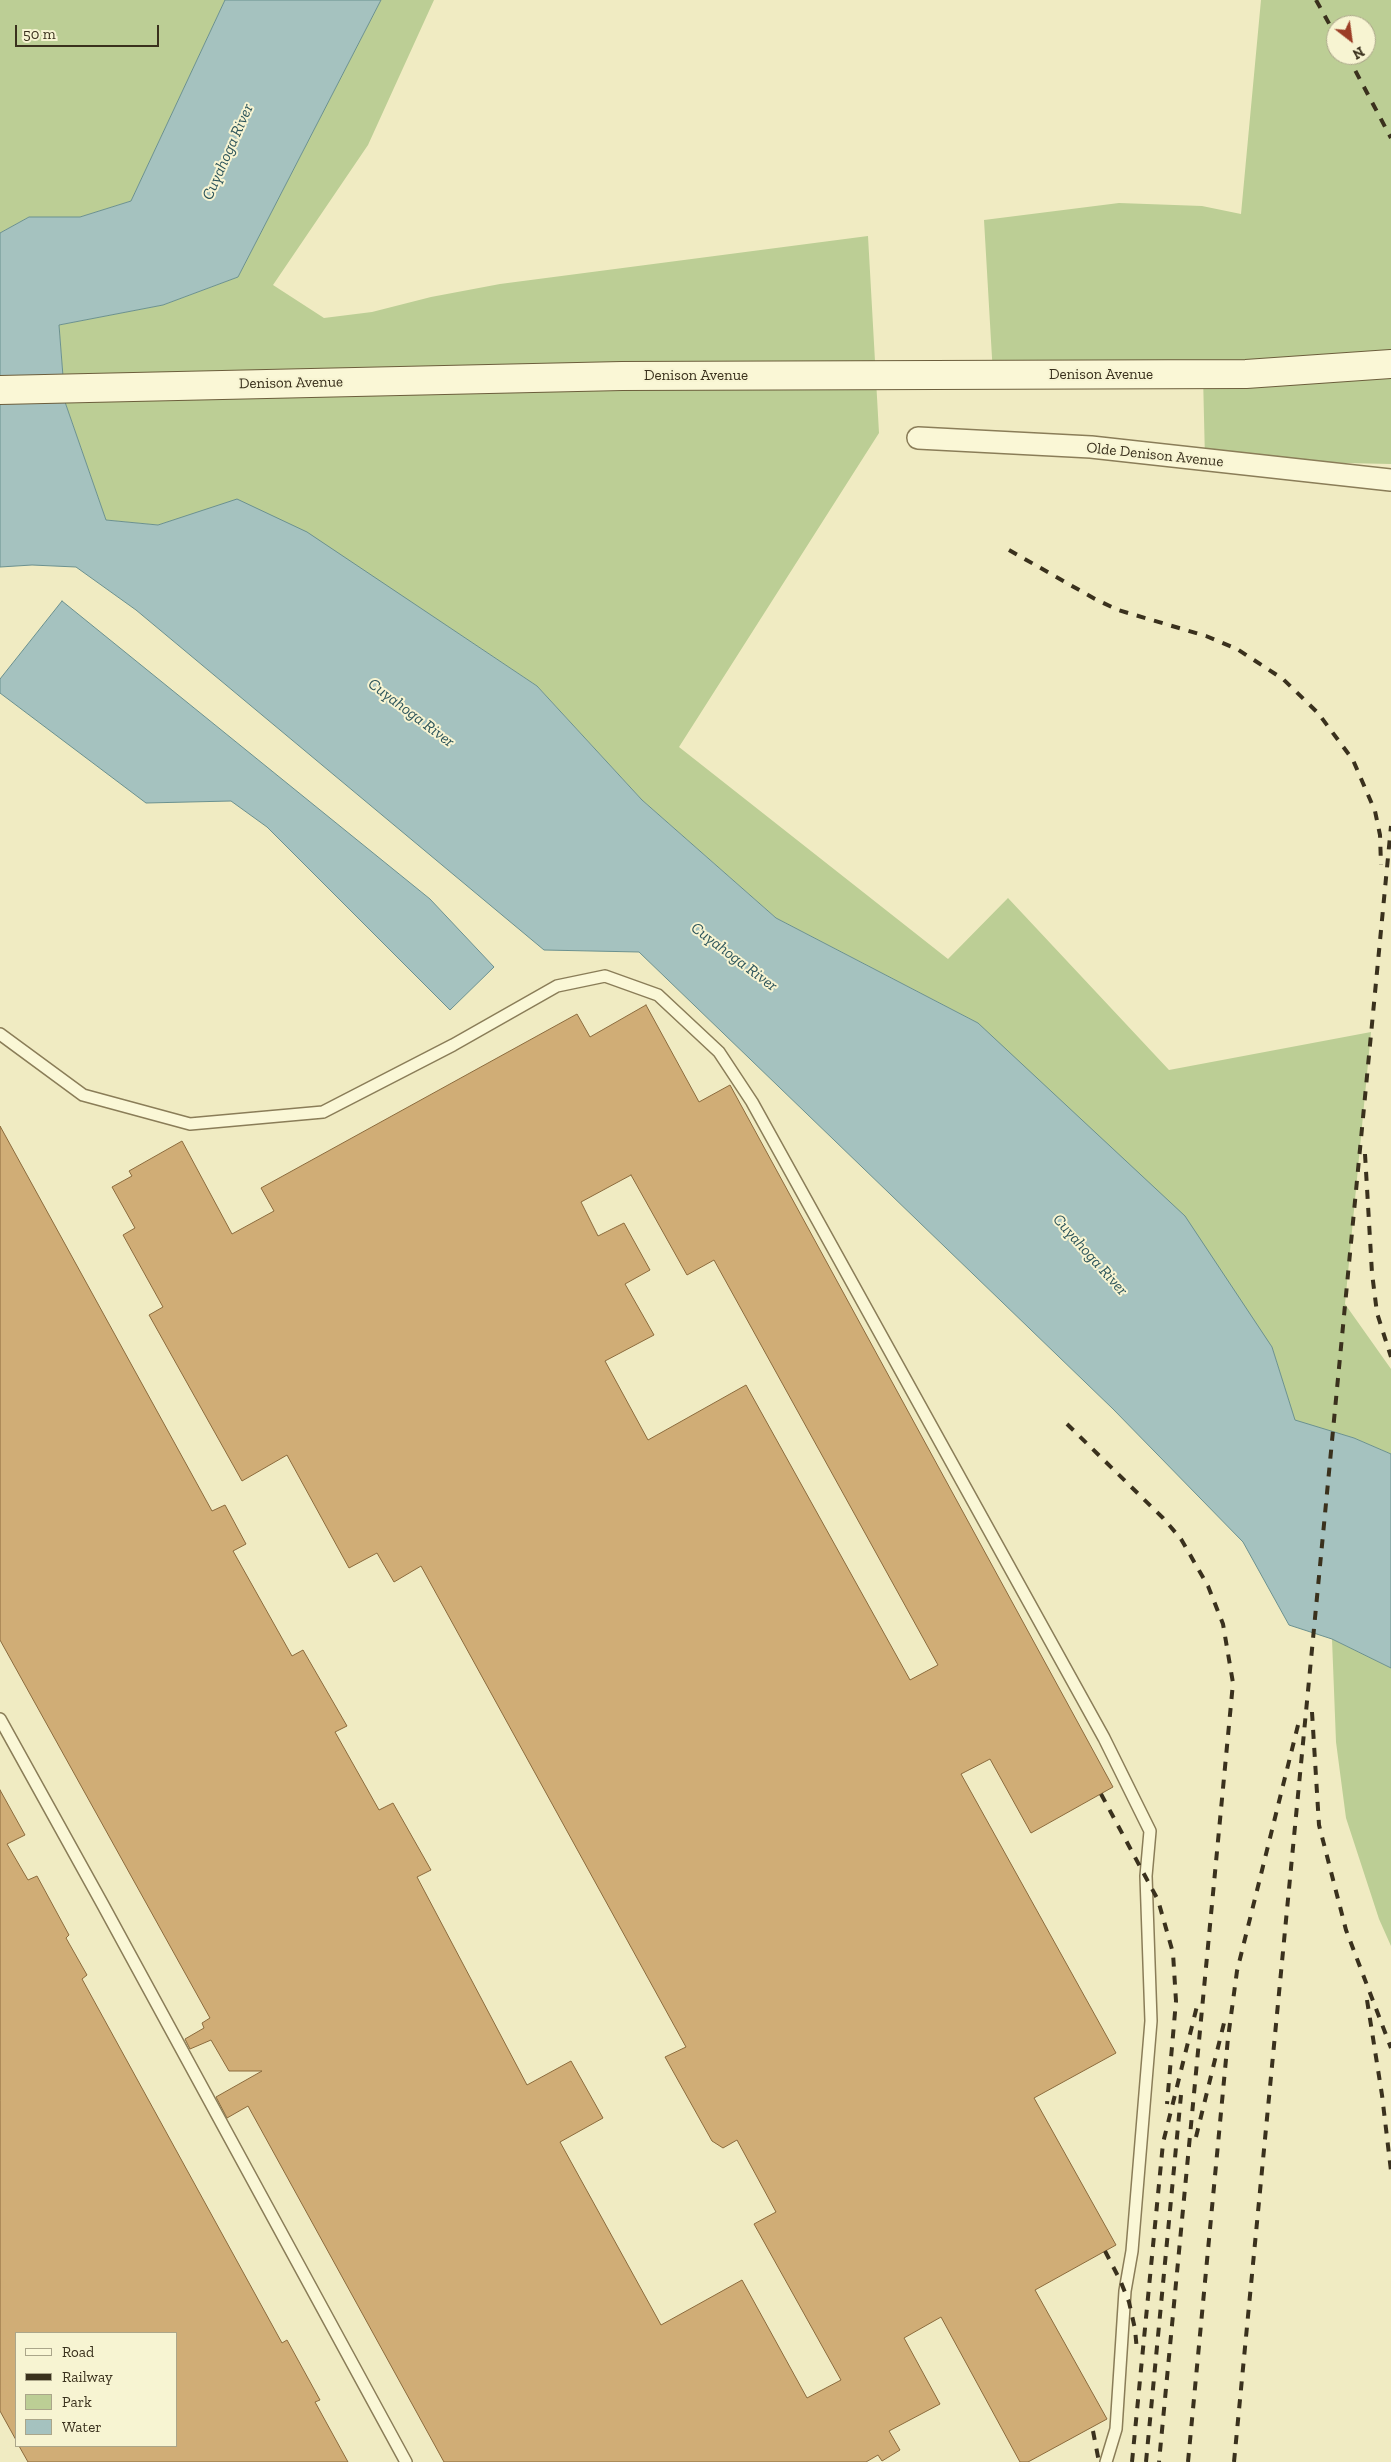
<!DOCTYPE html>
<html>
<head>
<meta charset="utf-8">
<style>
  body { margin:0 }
  #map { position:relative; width:1391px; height:2462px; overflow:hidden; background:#f0ebc2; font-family:"Zilla Slab",serif }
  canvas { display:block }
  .legend { position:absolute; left:15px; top:2332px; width:162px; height:115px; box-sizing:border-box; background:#f7f4d2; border:1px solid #aba68a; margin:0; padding:6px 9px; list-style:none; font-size:15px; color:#3a311d }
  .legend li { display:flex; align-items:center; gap:10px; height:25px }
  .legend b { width:25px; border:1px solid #aba68a }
  .north { position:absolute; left:1326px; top:15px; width:50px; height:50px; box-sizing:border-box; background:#f7f4d2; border:1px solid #aba68a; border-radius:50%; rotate:150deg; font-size:14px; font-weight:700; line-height:20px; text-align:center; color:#3a311d }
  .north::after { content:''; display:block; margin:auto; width:18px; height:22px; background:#9c3d26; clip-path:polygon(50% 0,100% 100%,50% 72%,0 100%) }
  .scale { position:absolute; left:15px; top:25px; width:144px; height:22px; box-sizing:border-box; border:2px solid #3a311d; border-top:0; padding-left:6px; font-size:15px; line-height:18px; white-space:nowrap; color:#3a311d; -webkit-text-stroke:4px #f7f4d2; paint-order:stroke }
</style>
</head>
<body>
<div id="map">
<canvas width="1391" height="2462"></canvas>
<ul class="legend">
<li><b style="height:6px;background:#faf7d6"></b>Road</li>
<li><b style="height:6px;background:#3a311d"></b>Railway</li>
<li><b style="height:14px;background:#bcce95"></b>Park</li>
<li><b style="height:14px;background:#a5c2bf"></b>Water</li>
</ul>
<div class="north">N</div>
<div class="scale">50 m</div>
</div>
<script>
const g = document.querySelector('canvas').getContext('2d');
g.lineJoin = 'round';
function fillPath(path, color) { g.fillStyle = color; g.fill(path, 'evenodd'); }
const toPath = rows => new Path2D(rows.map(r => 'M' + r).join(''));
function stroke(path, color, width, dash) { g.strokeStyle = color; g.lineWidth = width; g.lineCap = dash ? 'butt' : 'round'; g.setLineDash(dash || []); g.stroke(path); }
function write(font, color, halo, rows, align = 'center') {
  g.font = font + ' "Zilla Slab",serif'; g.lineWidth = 4; g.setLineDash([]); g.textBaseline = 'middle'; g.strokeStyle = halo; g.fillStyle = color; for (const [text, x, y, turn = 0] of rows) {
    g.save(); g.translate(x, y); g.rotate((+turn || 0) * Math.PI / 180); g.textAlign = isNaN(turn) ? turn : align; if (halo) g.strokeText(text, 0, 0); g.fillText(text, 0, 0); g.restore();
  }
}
fillPath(toPath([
  [0,0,225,0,131,201,80,217,29,217,0,233],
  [381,0,434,0,368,145,273,285,324,318,372,312,431,297,500,284,868,236,879,433,679,747,948,959,1008,898,1169,1070,1371,1032,1345,1304,1391,1369,1391,1454,1354,1438,1295,1421,1272,1347,978,1023,776,918,642,800,537,686,408,600,237,500,158,525,106,520,65,402,59,325,163,305,238,277],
  [1261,0,1391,0,1391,464,1205,460,1203,375,993,375,984,220,1119,203,1202,206,1241,214],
  [1336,25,1366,25,1366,55,1336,55],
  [1332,1639,1391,1668,1391,1946,1379,1919,1346,1818,1336,1742]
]), '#bcce95');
const water = toPath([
  [225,0,381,0,238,277,163,305,59,325,65,402,106,520,158,525,237,499,307,532,537,686,642,800,776,918,978,1023,1185,1216,1272,1347,1295,1420,1354,1438,1391,1454,1391,1668,1332,1639,1289,1625,1243,1542,1113,1409,639,952,544,950,136,610,76,567,32,565,0,567,0,233,29,217,80,217,131,201,225,0],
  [62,601,430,899,494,967,450,1010,267,827,231,801,146,803,0,693,0,679,62,601]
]);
fillPath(water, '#a5c2bf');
stroke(water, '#6b918f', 1);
const building = toPath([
  [646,1005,699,1102,730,1085,1113,1787,1031,1833,990,1759,961,1774,1116,2053,1034,2098,1116,2245,1035,2290,1107,2419,1028,2462,1020,2462,941,2317,904,2338,940,2404,889,2431,900,2450,882,2461,878,2455,866,2462,444,2462,248,2106,227,2118,216,2097,262,2071,229,2071,211,2040,190,2049,185,2039,204,2028,202,2023,210,2018,0,1640,0,1126,212,1511,225,1505,246,1544,233,1551,292,1656,303,1650,347,1726,335,1732,379,1810,393,1803,431,1870,417,1877,527,2085,571,2061,603,2118,560,2142,661,2325,742,2280,807,2398,841,2380,754,2224,776,2212,737,2140,723,2148,712,2141,665,2057,686,2047,421,1566,394,1582,377,1553,349,1568,287,1455,242,1481,149,1315,163,1307,123,1235,135,1228,112,1187,132,1176,129,1171,182,1141,232,1234,274,1211,261,1188,577,1014,590,1037,646,1005],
  [631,1175,687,1275,714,1260,938,1665,910,1680,746,1385,648,1440,605,1361,654,1335,625,1284,650,1270,624,1223,598,1236,581,1202,631,1175],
  [0,1790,25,1835,7,1844,28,1880,37,1876,69,1935,66,1938,87,1975,82,1979,282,2343,287,2340,320,2400,315,2402,348,2462,28,2462,19,2446,176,2446,176,2333,16,2333,16,2440,0,2411,0,1790]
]);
fillPath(building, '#d0ad76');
stroke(building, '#8b6b3d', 1);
const service = toPath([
  [0,1034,83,1095,190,1124,323,1112,453,1045,557,986,605,976,658,995,719,1052,752,1102,1104,1738,1150,1831,1146,1876,1151,2021,1132,2251,1125,2291,1116,2429,1106,2462],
  [0,1719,103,1905,406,2462]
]);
const minor = toPath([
  [918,438,1091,447,1391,480]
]);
const secondary = toPath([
  [0,390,622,376,1246,374,1391,364]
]);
stroke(service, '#8a7d58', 14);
stroke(minor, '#8a7d58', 24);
stroke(secondary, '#6c5e3c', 30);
stroke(service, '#faf7d6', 11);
stroke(minor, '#faf7d6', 21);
stroke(secondary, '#faf7d6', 28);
stroke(toPath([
  [1316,0,1336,36],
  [1347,55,1391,138],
  [1009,550,1095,599,1118,610,1206,636,1237,649,1283,679,1318,713,1353,760,1375,811,1380,835,1381,865],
  [1365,1154,1372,1273,1377,1313,1391,1357],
  [1067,1424,1163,1518,1181,1539,1208,1586,1223,1624,1233,1683,1159,2462],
  [1312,1712,1319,1825,1346,1930,1391,2048],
  [1101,1794,1158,1900,1173,1953,1176,2001,1167,2104],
  [1367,2000,1382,2095,1391,2171],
  [1196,2137,1224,2023],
  [1105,2251,1120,2280,1129,2302,1135,2329,1137,2351],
  [1093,2431,1099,2462],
  [1132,2462,1163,2143,1198,2002],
  [1146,2462,1181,2095],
  [1188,2462,1228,2038,1237,1971,1300,1717],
  [1234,2462,1391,826]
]), '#3a311d', 4, [9, 9]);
write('15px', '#3a311d', '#f7f4d2', [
  ["Denison Avenue",1101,375],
  ["Denison Avenue",696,376],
  ["Denison Avenue",291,383,-1],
  ["Olde Denison Avenue",1155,455,6]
]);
write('italic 16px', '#2c545a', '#f7f4d2', [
  ["Cuyahoga River",228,152,-66],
  ["Cuyahoga River",411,713,37],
  ["Cuyahoga River",734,957,37],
  ["Cuyahoga River",1090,1255,48]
]);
</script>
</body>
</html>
